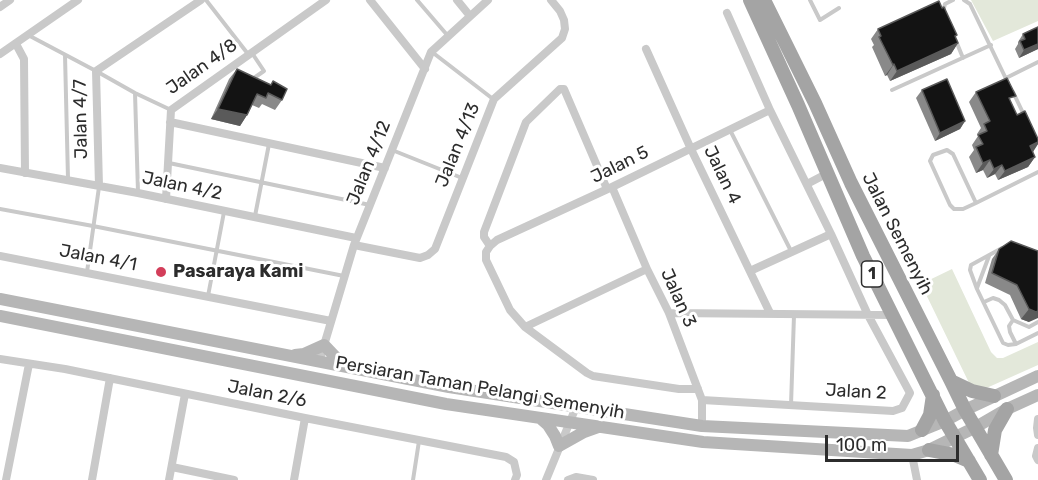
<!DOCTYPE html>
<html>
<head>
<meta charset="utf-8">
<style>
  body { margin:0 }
  #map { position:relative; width:1038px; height:480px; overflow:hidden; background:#fff; font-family:Rubik,sans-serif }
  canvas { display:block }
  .scale { position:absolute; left:825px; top:435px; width:134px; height:27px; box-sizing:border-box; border:3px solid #2c2c2c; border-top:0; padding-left:8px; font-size:18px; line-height:21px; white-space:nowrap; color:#2c2c2c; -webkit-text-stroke:4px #fff; paint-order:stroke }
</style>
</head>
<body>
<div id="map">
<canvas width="1038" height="480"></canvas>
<div class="scale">100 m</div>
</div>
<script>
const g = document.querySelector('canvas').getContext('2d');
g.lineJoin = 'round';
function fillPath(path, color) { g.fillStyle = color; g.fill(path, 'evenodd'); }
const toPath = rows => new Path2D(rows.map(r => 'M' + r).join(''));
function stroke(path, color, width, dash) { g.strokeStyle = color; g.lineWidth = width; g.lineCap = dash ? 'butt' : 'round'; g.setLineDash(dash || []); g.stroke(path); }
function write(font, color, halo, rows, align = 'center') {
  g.font = font + ' Rubik,sans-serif'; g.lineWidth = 6; g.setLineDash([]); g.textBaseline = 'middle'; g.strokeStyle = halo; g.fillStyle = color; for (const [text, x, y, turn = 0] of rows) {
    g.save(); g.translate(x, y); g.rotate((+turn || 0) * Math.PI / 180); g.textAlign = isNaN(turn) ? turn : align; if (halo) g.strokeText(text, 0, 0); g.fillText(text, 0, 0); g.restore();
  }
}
fillPath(toPath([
  [971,0,1038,0,1038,21,993,41],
  [952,269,991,352,997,358,1003,358,1038,342,1038,365,982,390,971,387,921,284]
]), '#e3e8da');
stroke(toPath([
  [206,0,248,54],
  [417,0,448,36],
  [810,0,820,20,839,8],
  [964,0,970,4,1008,83],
  [943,12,945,4,953,0],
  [28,35,96,71,135,93,171,110],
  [956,41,963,58],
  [432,52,493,99],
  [65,55,68,179],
  [1006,78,1038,62],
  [251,80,264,71,252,53],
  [892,90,991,45],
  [1013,92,1024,115],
  [135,93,138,192],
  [730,130,791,251],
  [392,150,462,178],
  [169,163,370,205],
  [976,203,953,154,947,150,933,155,930,161,950,205,954,209,963,209,976,203,1038,172],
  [0,209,93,226,344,276],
  [255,216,269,144],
  [1002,248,971,265,970,270,977,289,1003,343,1008,345,1016,344,1038,333],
  [87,272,99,187],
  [977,288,989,256],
  [208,296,224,212],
  [984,302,993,298,999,300,1005,305,1013,320],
  [1016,344,1010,332,1009,326,1013,320,1029,327,1038,322],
  [791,405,794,315],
  [413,480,419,441]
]), '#c9c9c9', 4);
stroke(toPath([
  [370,0,425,69],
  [457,0,470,16],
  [0,7,10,0],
  [16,44,24,59,25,173],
  [646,49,691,149,770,313],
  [0,54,78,0],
  [170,122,385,168],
  [0,168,138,193,356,238],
  [807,184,828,173],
  [99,186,96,71,201,0],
  [612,187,647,269,669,313,702,400,702,426],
  [166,199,171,110,326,0],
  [354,245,420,258,428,255,435,249,494,99,562,38,565,29,564,20,560,11,551,0],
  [490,246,484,237,484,232,526,122,560,89,564,89,607,189],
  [0,256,331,321],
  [750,271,831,234],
  [669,313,893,315],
  [525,327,647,269],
  [0,359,65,369,305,418,506,457,514,462,517,475,515,480],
  [319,362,354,245,431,52,488,0],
  [698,389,679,389,593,376,587,373,525,327,510,310,486,260,486,252,490,246,497,240,612,187,770,110],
  [702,400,893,411,902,408,910,393,868,315,831,234,770,110,727,13],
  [1038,419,1037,428,1038,435],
  [1038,448,1036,456,1038,460],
  [912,455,917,480],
  [172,467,234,480],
  [6,480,29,364],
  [92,480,110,378],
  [169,480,185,394],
  [294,480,305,418],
  [546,480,576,407],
  [568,480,576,477,593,480]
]), '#c9c9c9', 8);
stroke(toPath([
  [0,299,449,387,702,426,908,436,945,421,965,410,1038,376],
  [0,316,446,404,703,442,912,455,929,450,976,427,1007,409,1038,395],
  [295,355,304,354,324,345,344,366],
  [540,418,548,425,555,436,559,446,584,432,598,427]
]), '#b6b6b6', 12);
stroke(toPath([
  [750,0,798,105,863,256,945,421,980,480],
  [764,0,815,103,851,183,951,381,965,410,1006,480],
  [951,381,972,391,994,396],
  [922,430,930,415,933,395],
  [929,450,955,455,969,461],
  [991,455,995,430,1007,409]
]), '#a4a4a4', 14);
fillPath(toPath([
  [1038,27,1038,49,1019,58,1015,49,1018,44,1018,42,1023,34],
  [878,29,955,38,958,43,951,54,890,81,887,75,885,76,872,47,874,45,871,39],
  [237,69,271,85,273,81,282,100,275,110,262,104,259,108,252,105,247,115,240,126,211,119,229,79],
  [922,90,965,121,960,129,935,141,916,98],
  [976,92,1011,102,1017,115,1038,139,1038,144,1032,152,1035,157,1028,167,998,180,995,174,987,178,983,170,976,173,969,157,974,150,972,145,978,136,977,134,981,128,969,102],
  [999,249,1038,251,1029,322,1021,319,1010,295,985,283,992,259]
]), '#898989');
fillPath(toPath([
  [958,43,951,54,890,81,897,71],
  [1038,44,1038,49,1019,58,1024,50],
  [894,64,887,75,885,76,893,65],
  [218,109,247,115,240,126,211,119],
  [965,121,960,129,935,141,940,133],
  [1038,142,1038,144,1033,152,1030,146],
  [1035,157,1028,167,998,180,1005,171],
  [990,160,983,170,976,173,983,163],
  [1002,165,995,174,987,178,994,169],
  [1029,309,1038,311,1038,318,1029,322,1021,319]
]), '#5a5a5a');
const building = toPath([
  [939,1,942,8,944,7,957,35,955,36,958,43,897,71,894,64,893,65,879,37,881,36,878,29,939,1],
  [1038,27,1038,44,1024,50,1020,41,1025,39,1023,34,1038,27],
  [237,69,271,85,273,81,287,89,282,100,268,93,266,98,257,94,247,115,218,109,237,69],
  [1007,78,1016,96,1009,98,1017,115,1025,111,1038,139,1038,142,1030,146,1035,157,1005,171,1002,165,994,169,990,160,983,163,976,147,983,144,978,135,987,131,984,124,990,121,976,92,1007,78],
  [947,79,965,121,940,133,922,90,947,79],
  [1011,241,1038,251,1038,311,1036,312,1029,309,1017,285,992,273,999,249,1011,241]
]);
fillPath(building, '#131313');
stroke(building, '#5a5a5a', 1.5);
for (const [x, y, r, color] of [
  [161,272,6,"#d33e5a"]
]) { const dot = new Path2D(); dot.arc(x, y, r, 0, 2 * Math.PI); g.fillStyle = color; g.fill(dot); stroke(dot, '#fff', 2); }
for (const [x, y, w] of [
  [872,274,21]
]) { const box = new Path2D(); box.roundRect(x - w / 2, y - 13, w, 26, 4.5); g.fillStyle = '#fff'; g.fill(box); stroke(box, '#2c2c2c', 1.5); }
write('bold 16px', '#2c2c2c', null, [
  ["1",872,274]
]);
write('18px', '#2c2c2c', '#fff', [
  ["Jalan 4/8",202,67,-35],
  ["Jalan 4/7",81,119,-91],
  ["Jalan 4/13",458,145,-68],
  ["Jalan 4/12",369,163,-68],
  ["Jalan 5",620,165,-26],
  ["Jalan 4",722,175,64],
  ["Jalan 4/2",182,186,12],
  ["Jalan Semenyih",897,234,63],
  ["Jalan 4/1",98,258,11],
  ["Jalan 3",678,298,66],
  ["Persiaran Taman Pelangi Semenyih",480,388,10],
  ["Jalan 2",856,392,3],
  ["Jalan 2/6",267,394,11]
]);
write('bold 18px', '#2c2c2c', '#fff', [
  ["Pasaraya Kami",173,272]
], 'left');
</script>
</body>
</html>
